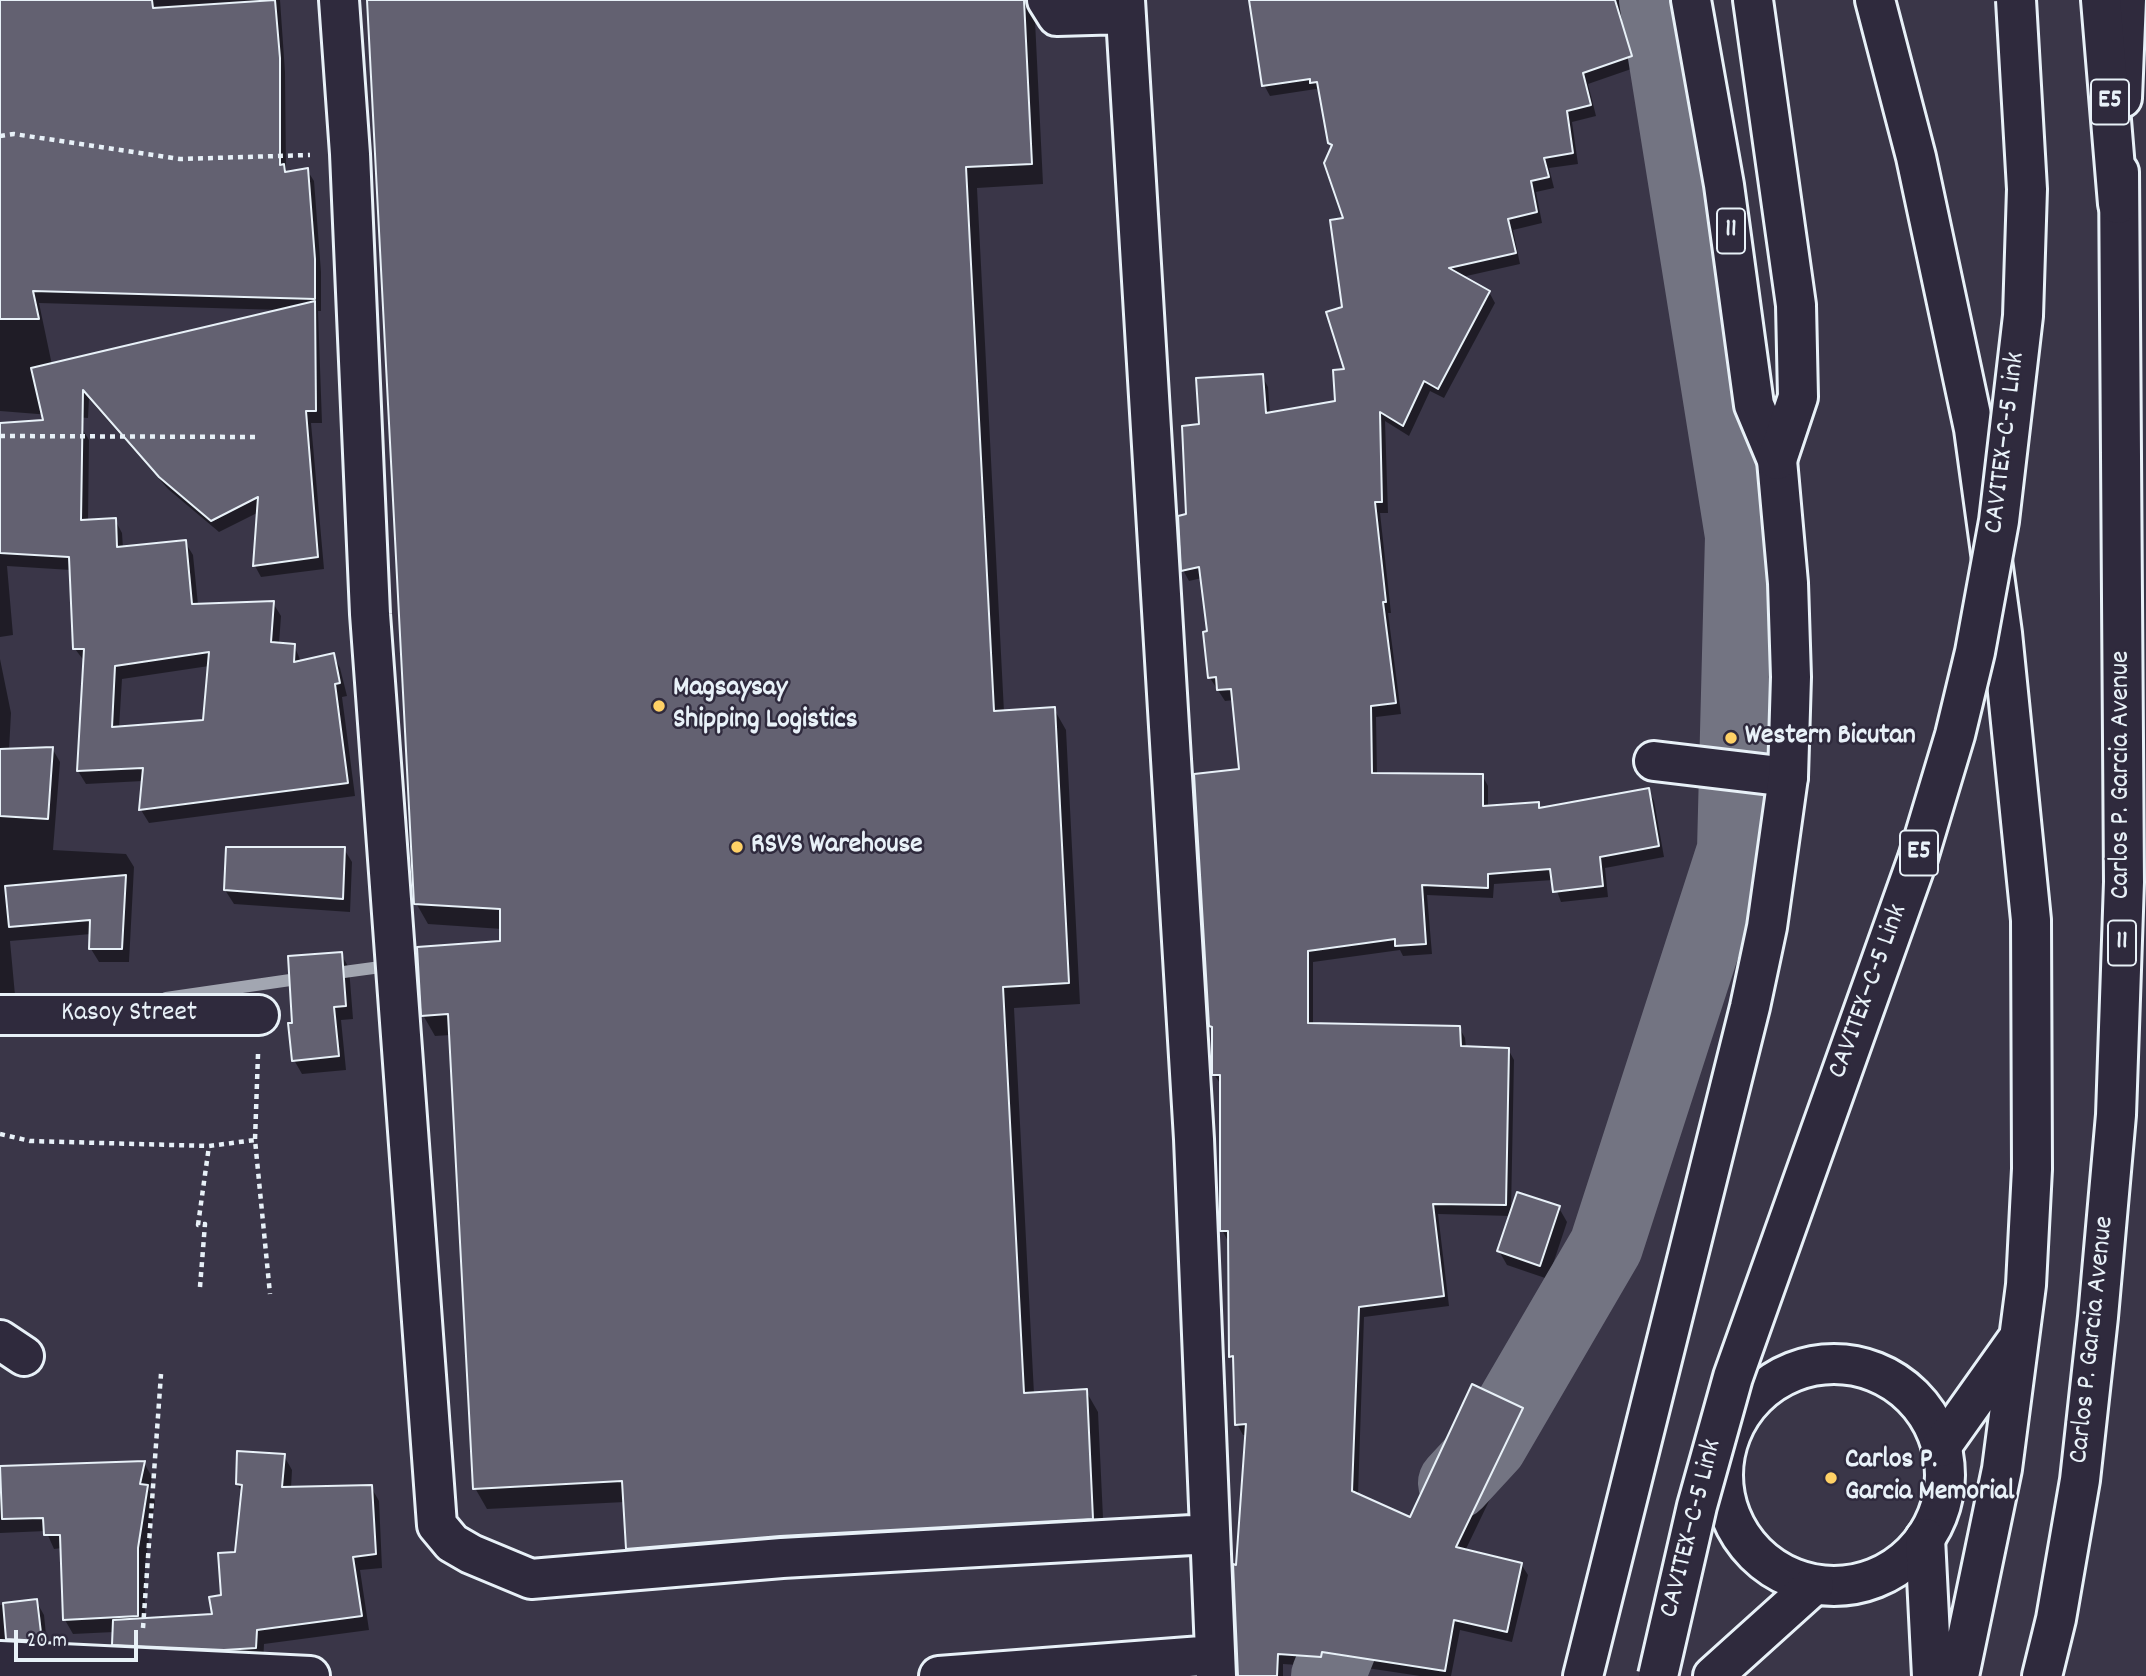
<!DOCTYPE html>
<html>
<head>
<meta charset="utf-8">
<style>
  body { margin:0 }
  #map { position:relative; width:2146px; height:1676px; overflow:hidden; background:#3a3648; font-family:Dekko,sans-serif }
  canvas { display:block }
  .scale { position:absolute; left:14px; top:1630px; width:124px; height:32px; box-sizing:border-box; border:4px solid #e8f1f8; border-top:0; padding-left:9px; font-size:21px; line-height:24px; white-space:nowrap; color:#e8f1f8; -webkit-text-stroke:5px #2f2a3d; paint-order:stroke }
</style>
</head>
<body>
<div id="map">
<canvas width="2146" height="1676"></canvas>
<div class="scale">20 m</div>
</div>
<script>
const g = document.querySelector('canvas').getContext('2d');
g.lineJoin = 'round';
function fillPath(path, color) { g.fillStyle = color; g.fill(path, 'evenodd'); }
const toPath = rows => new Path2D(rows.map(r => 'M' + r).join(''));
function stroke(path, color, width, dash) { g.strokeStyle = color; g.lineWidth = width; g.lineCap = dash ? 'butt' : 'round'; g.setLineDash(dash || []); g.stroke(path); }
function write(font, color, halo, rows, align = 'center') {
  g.font = font + ' Dekko,sans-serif'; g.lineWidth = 5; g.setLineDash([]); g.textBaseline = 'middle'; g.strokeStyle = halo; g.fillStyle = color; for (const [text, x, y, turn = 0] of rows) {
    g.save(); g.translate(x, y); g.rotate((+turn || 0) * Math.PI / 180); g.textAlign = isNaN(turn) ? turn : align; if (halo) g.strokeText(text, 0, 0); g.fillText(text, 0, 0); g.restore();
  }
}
fillPath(toPath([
  [0,0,280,0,285,72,286,171,307,170,314,181,321,272,321,311,318,311,322,423,311,423,324,569,261,577,255,566,259,512,219,532,168,489,89,399,88,418,0,411],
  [39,303,282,310,52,365],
  [369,0,1034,0,1043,184,977,188,1004,712,1054,709,1066,730,1080,1004,1014,1008,1034,1394,1086,1391,1098,1412,1104,1539,639,1570,627,1549,625,1502,487,1509,475,1488,451,1035,435,1036,423,1015,502,943,502,929,428,924,416,903],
  [1254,0,1620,0,1637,67,1588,84,1596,116,1572,122,1578,164,1549,168,1554,188,1536,192,1542,223,1513,230,1520,264,1462,277,1489,292,1495,303,1444,398,1430,391,1409,436,1385,421,1388,513,1380,513,1391,613,1388,613,1401,714,1376,717,1377,775,1482,775,1488,786,1488,807,1538,804,1541,810,1648,790,1654,801,1664,857,1605,868,1608,897,1561,902,1553,880,1494,884,1493,898,1427,895,1432,954,1403,956,1400,950,1313,962,1313,1025,1459,1027,1465,1038,1466,1048,1508,1049,1514,1060,1511,1211,1559,1208,1567,1222,1548,1279,1507,1265,1499,1251,1511,1216,1438,1214,1449,1306,1364,1317,1358,1495,1410,1519,1521,1409,1528,1420,1465,1551,1521,1564,1528,1575,1512,1642,1460,1630,1451,1676,1420,1676,1327,1662,1327,1667,1283,1664,1283,1676,1239,1676,1238,1567,1247,1435,1243,1435,1237,1424,1235,1364,1230,1356,1228,1241,1222,1230,1221,1085,1214,1074,1211,1026,1241,771,1234,700,1225,701,1210,678,1205,634,1209,633,1202,578,1189,581,1183,570,1188,516,1201,425,1262,376,1268,387,1270,414,1337,402,1346,371,1345,219,1321,93,1316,89,1270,96,1264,85],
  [81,427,89,440,88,521,115,520,122,533,123,548,185,542,193,555,198,605,273,603,281,616,279,644,294,645,301,662,333,655,340,668,347,696,342,697,355,796,149,823,141,810,143,781,86,784,78,771,85,662,75,649,71,570,7,566,13,635,0,637,0,435],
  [209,666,205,721,119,728,122,679],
  [0,659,11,713,9,750,52,748,60,762,53,850,126,854,134,867,129,962,99,962,91,949,91,934,10,941,16,1006,0,1008],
  [344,849,352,862,350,912,234,904,225,890],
  [341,954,349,968,353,1019,341,1020,346,1070,302,1074,294,1060],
  [284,1456,292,1470,291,1488,371,1487,379,1501,382,1568,360,1570,369,1630,264,1644,263,1665,122,1658,114,1644,114,1632,73,1634,65,1620,62,1548,54,1549,46,1531,0,1533,0,1479,144,1463,152,1477,149,1490,155,1501,145,1564,145,1620,214,1615,237,1554,243,1494,237,1484],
  [36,1601,44,1615,48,1655,0,1655,0,1605]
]), '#0007');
stroke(toPath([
  [329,974,388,966],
  [166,998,304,978]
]), '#a2a6b1', 12);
stroke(toPath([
  [1455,1483,1490,1445,1606,1246,1734,850,1742,536,1656,0],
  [1328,1676,1371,1571,1379,1562]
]), '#737482', 74);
const building = toPath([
  [0,0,152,0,153,8,275,0,280,58,280,165,284,164,285,172,308,168,315,259,315,299,33,291,39,319,0,319,0,0],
  [367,0,1024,0,1032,164,966,167,994,711,1055,707,1069,983,1003,987,1024,1393,1087,1389,1093,1519,780,1536,626,1549,622,1481,473,1489,448,1014,421,1016,417,947,500,941,500,909,414,904,367,0],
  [1249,0,1615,0,1632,56,1583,73,1591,105,1567,111,1573,153,1544,158,1549,177,1531,181,1537,212,1508,219,1516,253,1449,268,1490,291,1438,389,1424,381,1403,426,1380,412,1382,502,1375,502,1386,602,1383,602,1396,703,1371,706,1372,773,1483,774,1483,806,1539,802,1539,808,1649,788,1659,846,1600,857,1603,886,1553,892,1550,869,1488,874,1488,888,1422,885,1426,944,1395,946,1395,939,1308,951,1308,1023,1460,1026,1461,1046,1509,1048,1506,1205,1433,1204,1444,1296,1359,1307,1352,1491,1410,1517,1472,1384,1523,1408,1456,1547,1522,1563,1507,1632,1454,1620,1445,1671,1322,1652,1321,1657,1278,1654,1277,1676,1238,1676,1233,1564,1236,1565,1246,1424,1235,1425,1233,1356,1229,1357,1228,1231,1220,1231,1220,1075,1212,1075,1212,1027,1209,1026,1194,774,1239,769,1231,689,1217,690,1216,677,1208,678,1203,632,1207,631,1199,567,1181,571,1178,516,1186,514,1182,426,1199,424,1196,378,1263,374,1266,413,1335,401,1333,370,1344,369,1326,312,1342,307,1330,220,1343,218,1324,163,1332,145,1328,143,1317,82,1310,83,1310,79,1262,86,1249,0],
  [315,301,316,411,306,411,318,557,253,566,258,497,211,521,159,477,83,390,81,520,116,518,117,547,186,540,192,604,274,601,271,642,295,644,294,662,334,653,340,683,335,684,348,783,139,810,143,768,77,771,84,649,73,649,69,557,0,553,0,423,43,420,31,368,315,301],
  [209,652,203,720,112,727,115,666,209,652],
  [53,747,48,819,0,816,0,749,53,747],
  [226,847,345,847,343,899,224,890,226,847],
  [126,875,122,949,89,949,90,920,9,927,5,886,126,875],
  [342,952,346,1006,334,1007,339,1056,292,1061,288,1023,292,1023,288,956,342,952],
  [1517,1192,1560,1206,1540,1266,1497,1251,1517,1192],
  [237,1451,285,1454,282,1487,372,1485,376,1554,353,1557,362,1616,257,1630,256,1648,224,1650,112,1645,113,1620,212,1614,209,1597,221,1595,218,1553,235,1552,242,1485,236,1484,237,1451],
  [145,1461,140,1484,148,1485,138,1548,138,1616,63,1620,60,1535,44,1535,43,1518,2,1519,0,1466,145,1461],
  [37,1599,42,1641,6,1639,3,1603,37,1599]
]);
fillPath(building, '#636171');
stroke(building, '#e8f1f8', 2);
const minor = toPath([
  [339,0,350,154,370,614,437,1525,452,1543,471,1554,531,1579,782,1558,1210,1534],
  [1047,0,1057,16,1125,14],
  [1125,0,1194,1139,1216,1676],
  [1654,761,1788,777],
  [0,1015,259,1015],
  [0,1340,24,1356],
  '1723 1475a111 111 0 1 1 222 0a111 111 0 1 1-222 0Z',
  [0,1661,310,1676],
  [939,1676,1215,1655]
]);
const major = toPath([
  [2122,98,2126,0],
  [1583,1676,1750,1007,1767,927,1788,777,1791,677,1788,583,1777,460,1754,405,1724,185,1691,0],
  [1713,1676,1814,1585],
  [2042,1676,2056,1619,2080,1480,2098,1317,2116,1115,2124,882,2119,172]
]);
const highway = toPath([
  [1753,0,1796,305,1798,397,1777,460],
  [1875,0,1916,157,1974,429,2002,633,2031,920,2032,1169,2026,1285,2002,1469,1959,1676],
  [2101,0,2118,204],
  [1941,1447,2017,1340],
  [1925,1538,1932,1676]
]);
stroke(minor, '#e8f1f8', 44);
stroke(major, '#e8f1f8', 44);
stroke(highway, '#e8f1f8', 44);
stroke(toPath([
  [0,136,14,134,180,159,310,155],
  [0,436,255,437],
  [258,1054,255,1140,270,1294],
  [0,1134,30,1141,209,1146,255,1140],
  [200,1287,205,1224,198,1225,209,1146],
  [143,1628,161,1374]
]), '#e8f1f8', 4.5, [5, 5]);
stroke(minor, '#2f2a3d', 38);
stroke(major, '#2f2a3d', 38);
stroke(highway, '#2f2a3d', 38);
const highwayBridge = toPath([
  [1658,1676,1697,1506,1733,1377,1918,858,1955,735,1975,652,1999,521,2023,316,2027,189,2016,0]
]);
stroke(highwayBridge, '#e8f1f8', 44, []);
stroke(highwayBridge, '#2f2a3d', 38);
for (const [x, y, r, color] of [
  [659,706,7,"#ffd166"],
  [1731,738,7,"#ffd166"],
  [737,847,7,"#ffd166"],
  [1831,1478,7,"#ffd166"]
]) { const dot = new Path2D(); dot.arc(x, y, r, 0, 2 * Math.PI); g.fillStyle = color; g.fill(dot); stroke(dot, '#2f2a3d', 2.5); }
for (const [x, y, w] of [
  [2110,102,38],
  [1731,231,28],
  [1919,853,38],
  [2122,943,28]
]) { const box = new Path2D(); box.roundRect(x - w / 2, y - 22.5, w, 45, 5); g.fillStyle = '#2f2a3d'; g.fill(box); stroke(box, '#e8f1f8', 2); }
write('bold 26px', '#e8f1f8', null, [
  ["E5",2110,102],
  ["11",1731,231],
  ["E5",1919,853],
  ["11",2122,943]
]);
write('28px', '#e8f1f8', '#2f2a3d', [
  ["CAVITEX–C-5 Link",2007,443,-83],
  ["Carlos P. Garcia Avenue",2123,775,-90],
  ["CAVITEX–C-5 Link",1870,992,-70],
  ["Kasoy Street",129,1015],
  ["Carlos P. Garcia Avenue",2094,1340,-84],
  ["CAVITEX–C-5 Link",1693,1529,-76]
]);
write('bold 28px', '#e8f1f8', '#2f2a3d', [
  ["Magsaysay",673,690],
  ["Shipping Logistics",673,722],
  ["Western Bicutan",1745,738],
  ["RSVS Warehouse",751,847],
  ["Carlos P.",1845,1462],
  ["Garcia Memorial",1845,1494]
], 'left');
</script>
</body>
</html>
